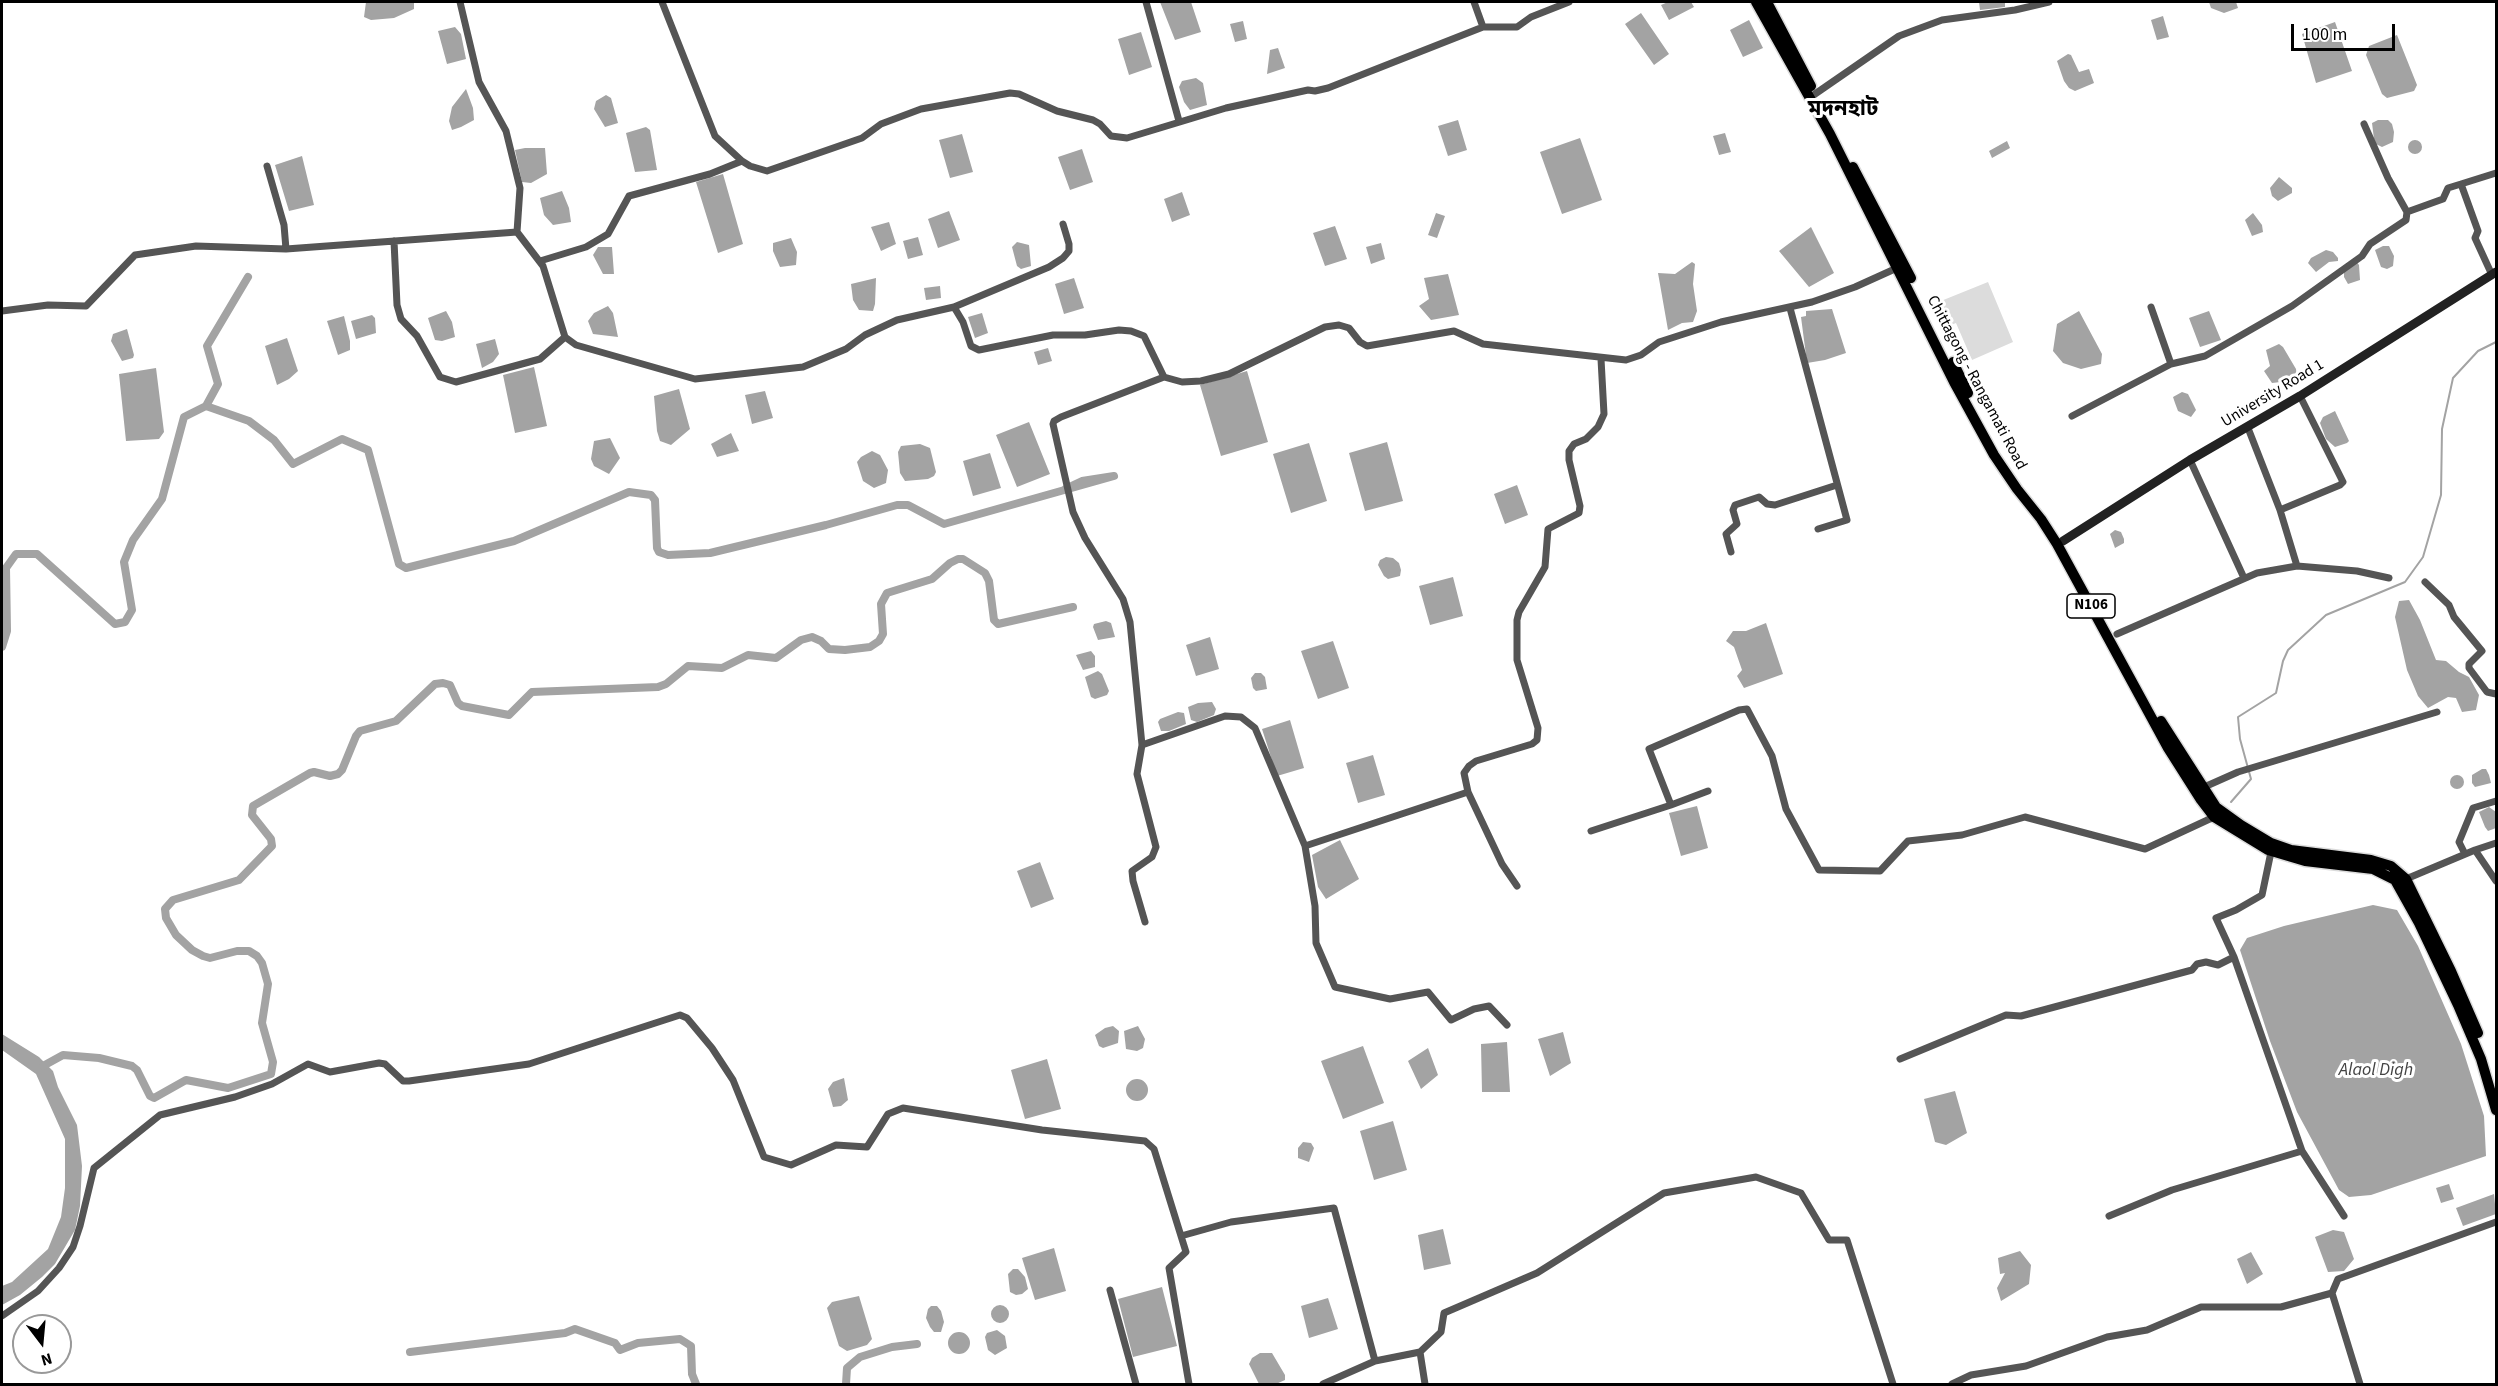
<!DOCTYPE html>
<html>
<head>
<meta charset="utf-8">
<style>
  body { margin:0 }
  #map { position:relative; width:2498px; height:1386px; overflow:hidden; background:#fff; font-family:"Source Sans 3",sans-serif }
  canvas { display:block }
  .frame { position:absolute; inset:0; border:3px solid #000; pointer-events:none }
  .north { position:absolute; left:12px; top:1314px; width:60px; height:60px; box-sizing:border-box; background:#fff; border:2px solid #999; border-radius:50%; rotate:164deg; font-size:16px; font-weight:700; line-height:24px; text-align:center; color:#000 }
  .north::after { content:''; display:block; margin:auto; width:21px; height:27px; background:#000; clip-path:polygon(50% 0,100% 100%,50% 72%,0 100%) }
  .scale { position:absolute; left:2291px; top:24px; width:104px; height:27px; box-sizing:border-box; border:3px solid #000; border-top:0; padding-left:8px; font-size:18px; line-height:21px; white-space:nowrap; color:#000; -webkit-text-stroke:4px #fff; paint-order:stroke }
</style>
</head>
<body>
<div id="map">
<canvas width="2498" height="1386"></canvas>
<div class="frame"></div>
<div class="north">N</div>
<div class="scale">100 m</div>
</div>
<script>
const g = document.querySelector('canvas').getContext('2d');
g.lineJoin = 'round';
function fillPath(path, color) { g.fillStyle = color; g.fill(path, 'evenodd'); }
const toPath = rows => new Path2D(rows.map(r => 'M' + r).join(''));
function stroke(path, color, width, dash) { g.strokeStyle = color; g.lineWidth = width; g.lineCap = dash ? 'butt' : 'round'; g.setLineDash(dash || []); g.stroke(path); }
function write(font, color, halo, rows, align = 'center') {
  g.font = font + ' "Source Sans 3","Noto Sans Bengali",sans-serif'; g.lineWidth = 6; g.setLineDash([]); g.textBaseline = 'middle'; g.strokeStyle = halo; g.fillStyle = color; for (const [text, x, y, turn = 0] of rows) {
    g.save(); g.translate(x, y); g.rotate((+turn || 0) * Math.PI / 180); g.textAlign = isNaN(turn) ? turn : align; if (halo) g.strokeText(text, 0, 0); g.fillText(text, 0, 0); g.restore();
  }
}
fillPath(toPath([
  [1988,282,2013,342,1972,360,1956,323,1941,329,1931,305]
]), '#dcdcdc');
fillPath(toPath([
  [366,2,414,2,414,9,394,18,371,20,364,17],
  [1160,2,1191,2,1201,32,1175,40],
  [1668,2,1691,2,1694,7,1669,20,1661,5],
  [1979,2,2005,2,2005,7,1980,10],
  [2209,2,2236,2,2238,8,2224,13,2211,8],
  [1641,13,1669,54,1654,65,1625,24],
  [2163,16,2169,37,2157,40,2151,20],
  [1749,20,1763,48,1743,57,1730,30],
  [1243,21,1247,39,1235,42,1230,24],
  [2335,22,2352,71,2316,83,2302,34],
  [455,27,461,34,466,59,447,64,438,31],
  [1141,32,1152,67,1129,75,1118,39],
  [2397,35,2417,85,2414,91,2387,98,2382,94,2366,55,2369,46],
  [1278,48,1285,68,1267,74,1270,50],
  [2068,54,2071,55,2079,72,2089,69,2094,83,2075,91,2069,88,2064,81,2057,61],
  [1196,78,1203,83,1207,105,1190,110,1184,102,1179,87,1182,81],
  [466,89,473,108,474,120,461,127,452,130,449,121,452,107],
  [606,95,611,98,618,123,605,127,594,109,596,101],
  [1458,120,1467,150,1448,156,1438,126],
  [2378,120,2388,120,2392,124,2394,132,2393,142,2382,147,2376,144,2374,139,2372,123],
  [646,127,650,130,657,170,635,172,626,133],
  [1725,133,1731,152,1719,155,1713,136],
  [962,134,973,172,950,178,939,140],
  [1580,138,1602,200,1562,214,1540,152],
  '2408 147a7 7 0 1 1 14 0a7 7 0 1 1-14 0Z',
  [2007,141,2010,148,1992,158,1989,151],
  [525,148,545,148,547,174,531,183,522,182,515,150],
  [1082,149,1093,182,1070,190,1058,157],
  [302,156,314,205,289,211,275,165],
  [723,174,743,244,718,253,696,182],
  [2279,177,2292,188,2292,193,2278,201,2272,196,2270,188],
  [562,191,569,208,571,222,553,225,544,215,540,198],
  [1182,192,1190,215,1172,222,1164,199],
  [949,211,960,240,938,248,928,219],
  [1436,213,1445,216,1437,238,1428,235],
  [2253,213,2262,225,2263,232,2252,236,2245,220],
  [889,222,896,244,881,251,871,227],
  [1335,226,1347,259,1325,266,1313,233],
  [1811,227,1834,273,1809,287,1779,251],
  [918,237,923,255,908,259,903,241],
  [791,238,797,252,796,265,780,267,773,251,773,243],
  [1017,242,1029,245,1031,266,1021,269,1017,266,1012,247],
  [1381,243,1385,259,1371,264,1366,247],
  [2383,246,2389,246,2394,256,2393,266,2387,269,2381,267,2375,250],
  [598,247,612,247,614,274,603,274,593,255],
  [2326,250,2333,252,2338,258,2338,261,2329,262,2316,272,2308,263,2311,258],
  [2356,261,2359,265,2360,280,2348,284,2344,277,2344,272],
  [1692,262,1695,264,1693,284,1697,311,1693,322,1682,323,1668,330,1658,273,1675,274],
  [1448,274,1459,315,1431,320,1419,306,1429,299,1424,278],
  [876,278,875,304,873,311,859,310,853,300,851,284],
  [1074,278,1084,308,1064,314,1055,284],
  [940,286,941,298,926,300,924,288],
  [608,306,613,313,618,337,593,334,588,321,594,313],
  [1832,309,1846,353,1825,360,1807,363,1801,317,1806,316,1806,311],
  [446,311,452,322,455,337,442,341,435,340,428,318],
  [2079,311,2102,354,2101,364,2081,369,2063,363,2053,351,2057,324],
  [2209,311,2221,340,2200,347,2189,318],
  [982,313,988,333,975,338,968,317],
  [372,315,375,318,376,333,356,339,351,321],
  [344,316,350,341,350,350,338,355,327,321],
  [127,329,134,355,133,358,122,361,111,341,113,334],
  [287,338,298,371,289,379,277,385,265,346],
  [495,339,499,354,493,362,482,368,476,344],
  [2279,344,2283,347,2296,369,2297,378,2287,386,2281,382,2272,383,2264,371,2270,366,2266,350],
  [1048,348,1052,361,1038,365,1034,352],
  [534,367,547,426,515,433,503,375],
  [156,368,164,432,159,439,126,441,119,374],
  [1247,371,1268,442,1221,456,1200,385],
  [679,389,690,429,671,445,660,441,657,431,654,396],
  [765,391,773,418,752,424,745,395],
  [2182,392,2188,394,2196,410,2191,417,2178,411,2175,403,2173,397],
  [2335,411,2349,441,2347,443,2335,447,2326,439,2320,423,2323,417],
  [1029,422,1050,474,1017,487,996,435],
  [731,433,739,451,717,457,711,444],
  [610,438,620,458,609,474,594,466,591,459,594,441],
  [1387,442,1403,501,1365,511,1349,453],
  [1309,443,1327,501,1291,513,1273,454],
  [920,444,930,448,936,472,934,476,928,479,905,481,900,473,898,452,901,446],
  [872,451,880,455,888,470,886,483,874,488,863,481,857,462,861,457],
  [990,453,1001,488,973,496,963,461],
  [1517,485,1528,515,1505,524,1494,494],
  [2115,530,2121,532,2124,539,2124,543,2115,548,2110,534],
  [1386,557,1393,558,1399,563,1401,570,1400,576,1388,579,1384,576,1378,565,1380,560],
  [1453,577,1463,616,1430,625,1419,586],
  [2409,600,2420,620,2436,660,2446,661,2459,672,2469,677,2479,695,2476,710,2462,712,2456,698,2448,697,2428,708,2418,696,2407,670,2395,617,2399,601],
  [1106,621,1111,623,1115,637,1098,640,1093,627,1094,624],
  [1766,623,1783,674,1744,688,1737,676,1742,670,1734,647,1726,641,1733,631,1746,631],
  [1210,637,1219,669,1196,676,1186,645],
  [1333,641,1349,688,1318,699,1301,651],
  [1091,651,1095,656,1095,667,1083,670,1076,655],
  [1098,671,1102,674,1109,691,1107,695,1095,699,1091,697,1085,677],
  [1255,673,1261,673,1265,677,1267,689,1256,691,1253,688,1251,678],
  [1212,702,1216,709,1214,715,1197,722,1191,720,1188,707,1198,703],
  [1178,712,1184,713,1186,724,1169,731,1161,731,1158,722,1160,719],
  [1290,720,1304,768,1277,776,1262,729],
  [1373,755,1385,795,1358,803,1346,763],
  [2482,769,2486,769,2489,775,2491,783,2475,787,2472,783,2472,775],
  '2450 782a7 7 0 1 1 14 0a7 7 0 1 1-14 0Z',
  [1697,806,1708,848,1681,856,1669,813],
  [2489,807,2496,812,2496,828,2488,831,2485,827,2479,812],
  [1340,840,1359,879,1326,899,1318,887,1312,855],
  [1040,862,1054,899,1031,908,1017,871],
  [2373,905,2397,910,2418,946,2461,1044,2484,1116,2486,1156,2371,1195,2349,1197,2339,1190,2297,1112,2270,1041,2240,950,2247,938,2284,926],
  [1113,1026,1119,1031,1118,1043,1103,1048,1099,1046,1095,1035,1105,1028],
  [1138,1026,1145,1039,1143,1048,1137,1051,1126,1049,1124,1031],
  [1563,1032,1571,1063,1550,1076,1538,1039],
  [2,1034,39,1057,53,1071,58,1087,77,1125,82,1166,80,1206,75,1230,55,1264,42,1277,20,1295,2,1305,2,1286,12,1282,48,1249,61,1217,65,1188,65,1139,36,1074,2,1050],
  [1507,1042,1510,1092,1482,1092,1481,1044],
  [1363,1046,1384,1103,1343,1119,1321,1061],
  [1428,1048,1438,1075,1421,1089,1408,1061],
  [1047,1059,1061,1109,1025,1119,1011,1070],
  [844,1078,848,1100,841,1106,833,1107,828,1089,833,1082],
  '1126 1090a11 11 0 1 1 22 0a11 11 0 1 1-22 0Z',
  [1955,1091,1967,1133,1946,1145,1935,1142,1924,1099],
  [1393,1121,1407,1170,1374,1180,1360,1131],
  [1303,1142,1311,1143,1314,1148,1309,1162,1298,1158,1298,1148],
  [2449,1184,2454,1199,2441,1203,2436,1188],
  [2494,1194,2496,1214,2463,1226,2456,1208],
  [1443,1229,1451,1264,1424,1270,1418,1235],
  [2333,1230,2344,1232,2354,1259,2344,1271,2328,1272,2315,1237],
  [1054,1248,1066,1291,1035,1300,1022,1258],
  [2020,1251,2031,1265,2029,1284,2001,1301,1997,1288,2005,1273,2000,1274,1998,1258],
  [2251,1252,2263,1274,2247,1284,2237,1259],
  [1013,1269,1018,1269,1025,1277,1028,1289,1022,1294,1016,1295,1010,1292,1008,1274],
  [1162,1287,1177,1346,1133,1357,1118,1299],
  [859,1296,872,1339,867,1345,847,1351,839,1346,827,1308,832,1302],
  [1328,1298,1338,1329,1309,1338,1301,1306],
  '991 1314a9 9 0 1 1 18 0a9 9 0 1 1-18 0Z',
  [931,1306,937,1306,941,1311,944,1322,941,1332,934,1332,930,1327,926,1318,928,1309],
  [997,1330,1005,1336,1007,1348,995,1355,988,1350,985,1337,987,1333],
  '948 1343a11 11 0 1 1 22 0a11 11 0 1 1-22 0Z',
  [1260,1353,1272,1353,1285,1375,1285,1380,1276,1384,1259,1384,1249,1364,1252,1358]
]), '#a3a3a3');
stroke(toPath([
  [2231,802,2251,779,2240,739,2238,717,2276,693,2283,661,2288,650,2326,615,2405,582,2423,557,2441,495,2442,429,2453,378,2478,351,2496,342]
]), '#a3a3a3', 2);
stroke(toPath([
  [206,406,249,421,274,440,293,464,342,439,368,450,399,564,406,568,514,541,629,492,651,495,655,500,657,548,659,552,668,555,710,553,826,525,897,505,908,505,944,524,1114,476,1082,481,1065,489],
  [2,647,7,631,6,568,16,554,37,554,115,624,125,622,132,610,124,562,133,540,162,499,184,417,206,406,218,384,207,346,248,277],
  [43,1066,63,1055,99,1058,132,1066,137,1070,150,1096,154,1098,186,1080,228,1088,271,1074,273,1062,262,1023,268,984,262,963,257,956,249,951,237,951,210,958,203,956,192,950,176,935,166,918,165,909,173,900,239,880,272,846,271,839,252,815,253,806,310,773,314,772,330,776,338,774,342,770,356,736,360,731,396,721,435,684,443,683,450,685,458,703,462,706,509,715,532,692,658,687,666,684,688,666,722,668,748,655,776,658,801,640,812,637,821,641,829,649,845,650,870,647,879,641,883,634,881,604,887,593,932,579,950,563,958,559,963,559,985,573,989,581,994,620,998,624,1073,607],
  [410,1352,565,1333,575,1329,615,1343,620,1350,638,1343,680,1339,691,1346,692,1374,696,1384],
  [846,1384,847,1368,860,1357,892,1347,917,1344]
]), '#a3a3a3', 8);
const trunk = toPath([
  [1756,2,1830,134,1954,382,1994,455,2017,489,2041,519,2057,544,2168,748,2201,800,2214,817,2268,850,2305,861,2373,869,2395,880,2419,923,2458,1005,2481,1059,2496,1110],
  [1767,2,1811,86],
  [1853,167,1911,278],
  [1953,362,1968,393],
  [2161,721,2216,807,2241,825,2271,843,2291,850,2371,860,2391,866,2406,879,2451,971,2478,1033]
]);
stroke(trunk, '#dbdbdb', 13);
stroke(toPath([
  [460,2,479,82,506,131,520,188,517,232],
  [662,2,715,136,742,161,750,166,767,171,862,138,881,124,921,109,1010,93,1019,94,1057,111,1093,120,1100,124,1111,136,1127,138,1226,108,1308,90,1315,91,1328,88,1483,27,1517,27,1531,17,1569,2],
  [1146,2,1179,121],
  [1474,2,1483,27],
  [1815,94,1899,36,1942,20,2015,10,2049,2],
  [2364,124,2388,178,2407,212,2443,199,2448,188,2461,184,2478,231,2475,238,2492,275],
  [267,166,284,225,286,249],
  [2461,184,2496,173],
  [394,241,397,305,401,319,417,336,440,377,456,382,540,359,565,337],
  [540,261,586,247,608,234,629,196,710,174,742,161],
  [954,307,1049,267,1063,258,1069,251,1069,244,1063,224],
  [2151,307,2171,364,2205,356,2292,306,2362,256,2370,244,2406,220,2407,212],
  [1790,308,1847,520,1818,529],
  [2,311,48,305,86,306,135,255,196,246,286,249,517,232,543,266,565,337,576,345,695,379,803,367,846,349,865,335,897,320,954,307,963,322,971,346,979,350,1053,335,1085,335,1119,330,1131,331,1144,336,1164,377,1182,382,1201,381,1229,374,1325,327,1339,325,1349,328,1360,342,1367,346,1454,331,1483,344,1626,360,1641,355,1659,342,1721,322,1812,302,1855,287,1897,268],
  [2072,416,2171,364],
  [2248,428,2280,510,2297,566],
  [2190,460,2244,578],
  [2280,510,2340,485,2343,482,2300,396],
  [1731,552,1726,534,1737,524,1733,510,1735,505,1759,497,1767,504,1775,505,1837,485],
  [2425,582,2449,605,2454,617,2482,651,2469,664,2469,668,2487,692,2496,694],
  [2117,634,2257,573,2297,566,2357,571,2389,578],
  [1142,745,1225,716,1241,717,1255,728,1305,846],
  [2202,788,2238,772,2437,712],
  [1708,791,1671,805,1649,749,1739,710,1747,709,1772,756,1786,809,1819,870,1880,871,1908,841,1962,835,2025,817,2145,849,2214,817],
  [1468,792,1502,864,1517,886],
  [1591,831,1671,805],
  [2475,850,2496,843],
  [2465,854,2459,842,2473,808,2496,801],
  [2406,879,2475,850,2496,881],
  [1145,922,1133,881,1132,871,1152,857,1156,847,1137,774,1142,745,1130,622,1123,599,1085,538,1073,512,1053,424,1054,421,1061,417,1164,377],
  [2234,957,2302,1151,2344,1216],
  [1507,1025,1489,1006,1474,1009,1451,1020,1428,992,1390,999,1335,987,1316,943,1315,906,1305,846,1468,792,1464,773,1469,766,1476,761,1532,744,1537,740,1538,728,1517,660,1517,620,1519,612,1545,567,1548,529,1579,513,1580,506,1569,460,1569,451,1574,444,1586,439,1598,427,1604,414,1601,359],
  [1900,1059,2006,1015,2021,1016,2192,970,2197,964,2206,962,2218,965,2234,957,2216,918,2236,910,2262,895,2271,852],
  [2109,1216,2172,1190,2302,1151],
  [1110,1290,1136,1384],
  [2332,1293,2360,1384],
  [2,1316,38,1291,59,1268,73,1247,80,1226,94,1168,160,1115,235,1097,272,1084,308,1064,330,1072,379,1063,385,1064,403,1081,409,1081,529,1064,680,1015,687,1018,712,1048,733,1080,764,1157,791,1165,836,1145,867,1147,888,1114,903,1108,1042,1130,1145,1141,1154,1149,1181,1236],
  [1189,1384,1169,1268,1186,1252,1181,1236,1231,1222,1334,1208,1375,1361],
  [1323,1384,1375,1361,1420,1352],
  [1425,1384,1420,1352,1441,1332,1444,1313,1537,1273,1664,1193,1756,1177,1801,1193,1829,1240,1847,1240,1893,1384],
  [1952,1384,1971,1375,2026,1366,2107,1337,2147,1330,2201,1307,2281,1307,2332,1293,2338,1279,2496,1222]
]), '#555', 7);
stroke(toPath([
  [2063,541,2190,460,2300,396,2496,272]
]), '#222', 9);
stroke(trunk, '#000', 10);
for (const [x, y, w] of [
  [2091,606,48]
]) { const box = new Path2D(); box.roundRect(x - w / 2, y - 12, w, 24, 4.5); g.fillStyle = '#fff'; g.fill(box); stroke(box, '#000', 1.5); }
write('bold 15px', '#000', null, [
  ["N106",2091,606]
]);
write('16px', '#000', '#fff', [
  ["Chittagong - Rangamati Road",1976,383,62],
  ["University Road 1",2273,394,-31]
]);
write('italic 18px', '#444', '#fff', [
  ["Alaol Digh",2376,1071]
]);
write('bold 22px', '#000', '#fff', [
  ["মদনহাট",1843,110]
]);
</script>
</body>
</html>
